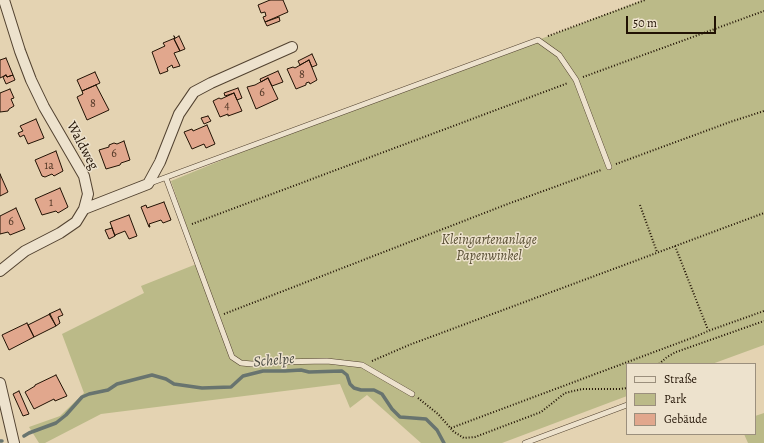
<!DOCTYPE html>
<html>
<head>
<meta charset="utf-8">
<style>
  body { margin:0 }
  #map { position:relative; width:764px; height:443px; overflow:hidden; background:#e4d3b2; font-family:Alegreya,serif }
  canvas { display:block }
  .legend { position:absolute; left:626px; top:363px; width:130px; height:72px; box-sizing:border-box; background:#ede2cd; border:1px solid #9b8f7d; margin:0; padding:5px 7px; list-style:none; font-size:12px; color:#211204 }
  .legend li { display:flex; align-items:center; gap:8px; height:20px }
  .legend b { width:20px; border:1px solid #9b8f7d }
  .scale { position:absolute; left:626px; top:16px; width:90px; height:18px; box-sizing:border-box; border:2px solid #211204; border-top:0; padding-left:5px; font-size:12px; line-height:14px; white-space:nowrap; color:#211204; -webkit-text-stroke:3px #ede2cd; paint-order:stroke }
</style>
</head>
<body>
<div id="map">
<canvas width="764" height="443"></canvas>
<ul class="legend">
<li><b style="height:5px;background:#ede2cd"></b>Straße</li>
<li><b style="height:11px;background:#bbba88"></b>Park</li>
<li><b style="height:11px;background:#e1a78d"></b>Gebäude</li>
</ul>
<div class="scale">50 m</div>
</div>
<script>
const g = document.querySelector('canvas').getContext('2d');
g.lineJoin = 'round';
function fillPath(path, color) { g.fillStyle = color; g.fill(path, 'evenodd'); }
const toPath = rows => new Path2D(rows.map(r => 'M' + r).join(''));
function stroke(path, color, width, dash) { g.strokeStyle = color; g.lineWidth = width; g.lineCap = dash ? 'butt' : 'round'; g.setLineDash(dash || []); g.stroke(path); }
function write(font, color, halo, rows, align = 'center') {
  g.font = font + ' Alegreya,serif'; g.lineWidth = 3; g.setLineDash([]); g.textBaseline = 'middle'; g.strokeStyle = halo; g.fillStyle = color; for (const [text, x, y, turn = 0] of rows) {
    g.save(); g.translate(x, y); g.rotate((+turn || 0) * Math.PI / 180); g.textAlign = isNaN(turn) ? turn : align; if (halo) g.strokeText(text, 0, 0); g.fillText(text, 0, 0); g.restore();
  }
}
fillPath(toPath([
  [643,0,764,0,764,345,712,364,627,364,627,396,502,443,421,443,367,395,350,408,340,384,101,414,45,443,39,443,29,427,60,416,84,393,62,334,144,293,141,286,199,263,171,181,342,111,538,40],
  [764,413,764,443,748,443,744,434,755,434,755,416]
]), '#bbba88');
stroke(toPath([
  [24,436,29,433,56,423,66,415,82,397,89,394,108,390,117,384,152,375,166,379,174,384,202,388,231,387,243,376,263,371,285,371,301,370,309,372,342,371,347,375,350,384,354,388,361,390,374,390,382,394,392,409,400,417,426,419,437,430,444,443],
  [0,441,2,441]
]), '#68746f', 3.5);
const building = toPath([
  [270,0,283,0,288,12,265,22,263,17,266,16,265,12,261,13,258,5,270,0],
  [279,17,280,21,267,26,265,22,279,17],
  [174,36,175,38,174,39,180,51,174,53,180,66,173,68,172,65,167,68,168,71,160,74,152,52,165,46,163,43,175,38,174,36],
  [179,36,185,49,180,51,174,39,179,36],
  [312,54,317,65,312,67,309,60,300,65,298,61,312,54],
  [6,58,13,75,7,77,6,75,0,78,0,60,6,58],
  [309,60,317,80,310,84,309,82,306,83,306,85,296,89,287,69,293,67,295,68,309,60],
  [278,71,283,82,272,86,268,78,261,82,260,79,278,71],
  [95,72,100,83,82,91,77,80,95,72],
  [6,75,7,77,13,75,15,80,6,84,3,77,6,75],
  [268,78,278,99,256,109,247,87,255,85,268,78],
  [96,85,109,110,87,120,77,97,83,94,82,91,96,85],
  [238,88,242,98,237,100,234,93,225,96,224,93,238,88],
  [10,89,14,98,11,99,14,106,9,109,8,111,0,112,0,93,10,89],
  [234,93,242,111,228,116,228,114,220,117,213,101,219,98,221,99,234,93],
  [208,116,211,121,204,124,201,118,208,116],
  [36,119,44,138,28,144,24,135,20,137,18,133,23,131,20,126,36,119],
  [207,125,215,144,206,148,204,144,192,149,184,132,192,129,193,131,207,125],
  [124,141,130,160,121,163,120,165,106,169,99,150,109,147,109,145,114,143,117,144,124,141],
  [56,151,63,171,54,176,52,174,45,177,42,176,35,160,56,151],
  [0,174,8,192,0,196,0,174],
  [60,188,68,207,58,213,56,211,42,215,35,199,60,188],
  [164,202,171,220,163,223,161,220,149,224,150,227,149,227,141,207,146,205,147,208,164,202],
  [16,208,25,229,10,235,8,232,0,234,0,216,16,208],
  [129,215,137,236,129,239,125,231,115,235,115,236,110,222,129,215],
  [112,228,115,236,109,239,105,230,112,228],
  [60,309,63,315,58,317,60,323,56,326,49,314,60,309],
  [50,314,56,326,34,337,28,325,50,314],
  [27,323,34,337,9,350,2,335,27,323],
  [56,375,67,396,55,401,54,399,34,409,25,392,35,386,35,385,56,375],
  [19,391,29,414,23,416,13,394,19,391]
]);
fillPath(building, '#e1a78d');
stroke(building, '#211204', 1);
const service = toPath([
  [166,178,232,357,241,363,252,364,276,362,327,361,362,365,412,394],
  [148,184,538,40,559,55,576,80,609,167],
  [525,443,627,405]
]);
const minor = toPath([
  [84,209,148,184,160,162,179,114,194,92,211,83,292,47],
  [0,271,25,251,60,233,76,222,84,209,88,194,84,176,44,107,31,80,20,51,4,0],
  [0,383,14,443]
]);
stroke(service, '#524230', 6);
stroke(minor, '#524230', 12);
stroke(toPath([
  [548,36,645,0],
  [583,77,764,11],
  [616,164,730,122,764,111],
  [640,205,657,252],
  [192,224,568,83],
  [675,246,708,330],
  [224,314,505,205,601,170],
  [372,361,409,345,764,213],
  [659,364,667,357,676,352,764,321],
  [418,398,438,414,454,432,464,438,475,437,541,412,565,393,582,389,620,389,627,388],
  [451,428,697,336,708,331,764,311]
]), '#211204', 2, [1, 2]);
stroke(service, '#ede2cd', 5);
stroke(minor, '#ede2cd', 10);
write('12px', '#513726', null, [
  ["8",302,75],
  ["6",262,93],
  ["8",93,104],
  ["4",227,106],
  ["6",114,154],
  ["1a",49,166],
  ["1",51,203],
  ["6",11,222]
]);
write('14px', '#211204', '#ede2cd', [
  ["Waldweg",82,146,62]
]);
write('italic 14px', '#574d32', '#ede2cd', [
  ["Kleingartenanlage",489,241],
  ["Papenwinkel",489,257]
]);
write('italic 15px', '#4b4b42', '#ede2cd', [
  ["Schelpe",274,361,-5]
]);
</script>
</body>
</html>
